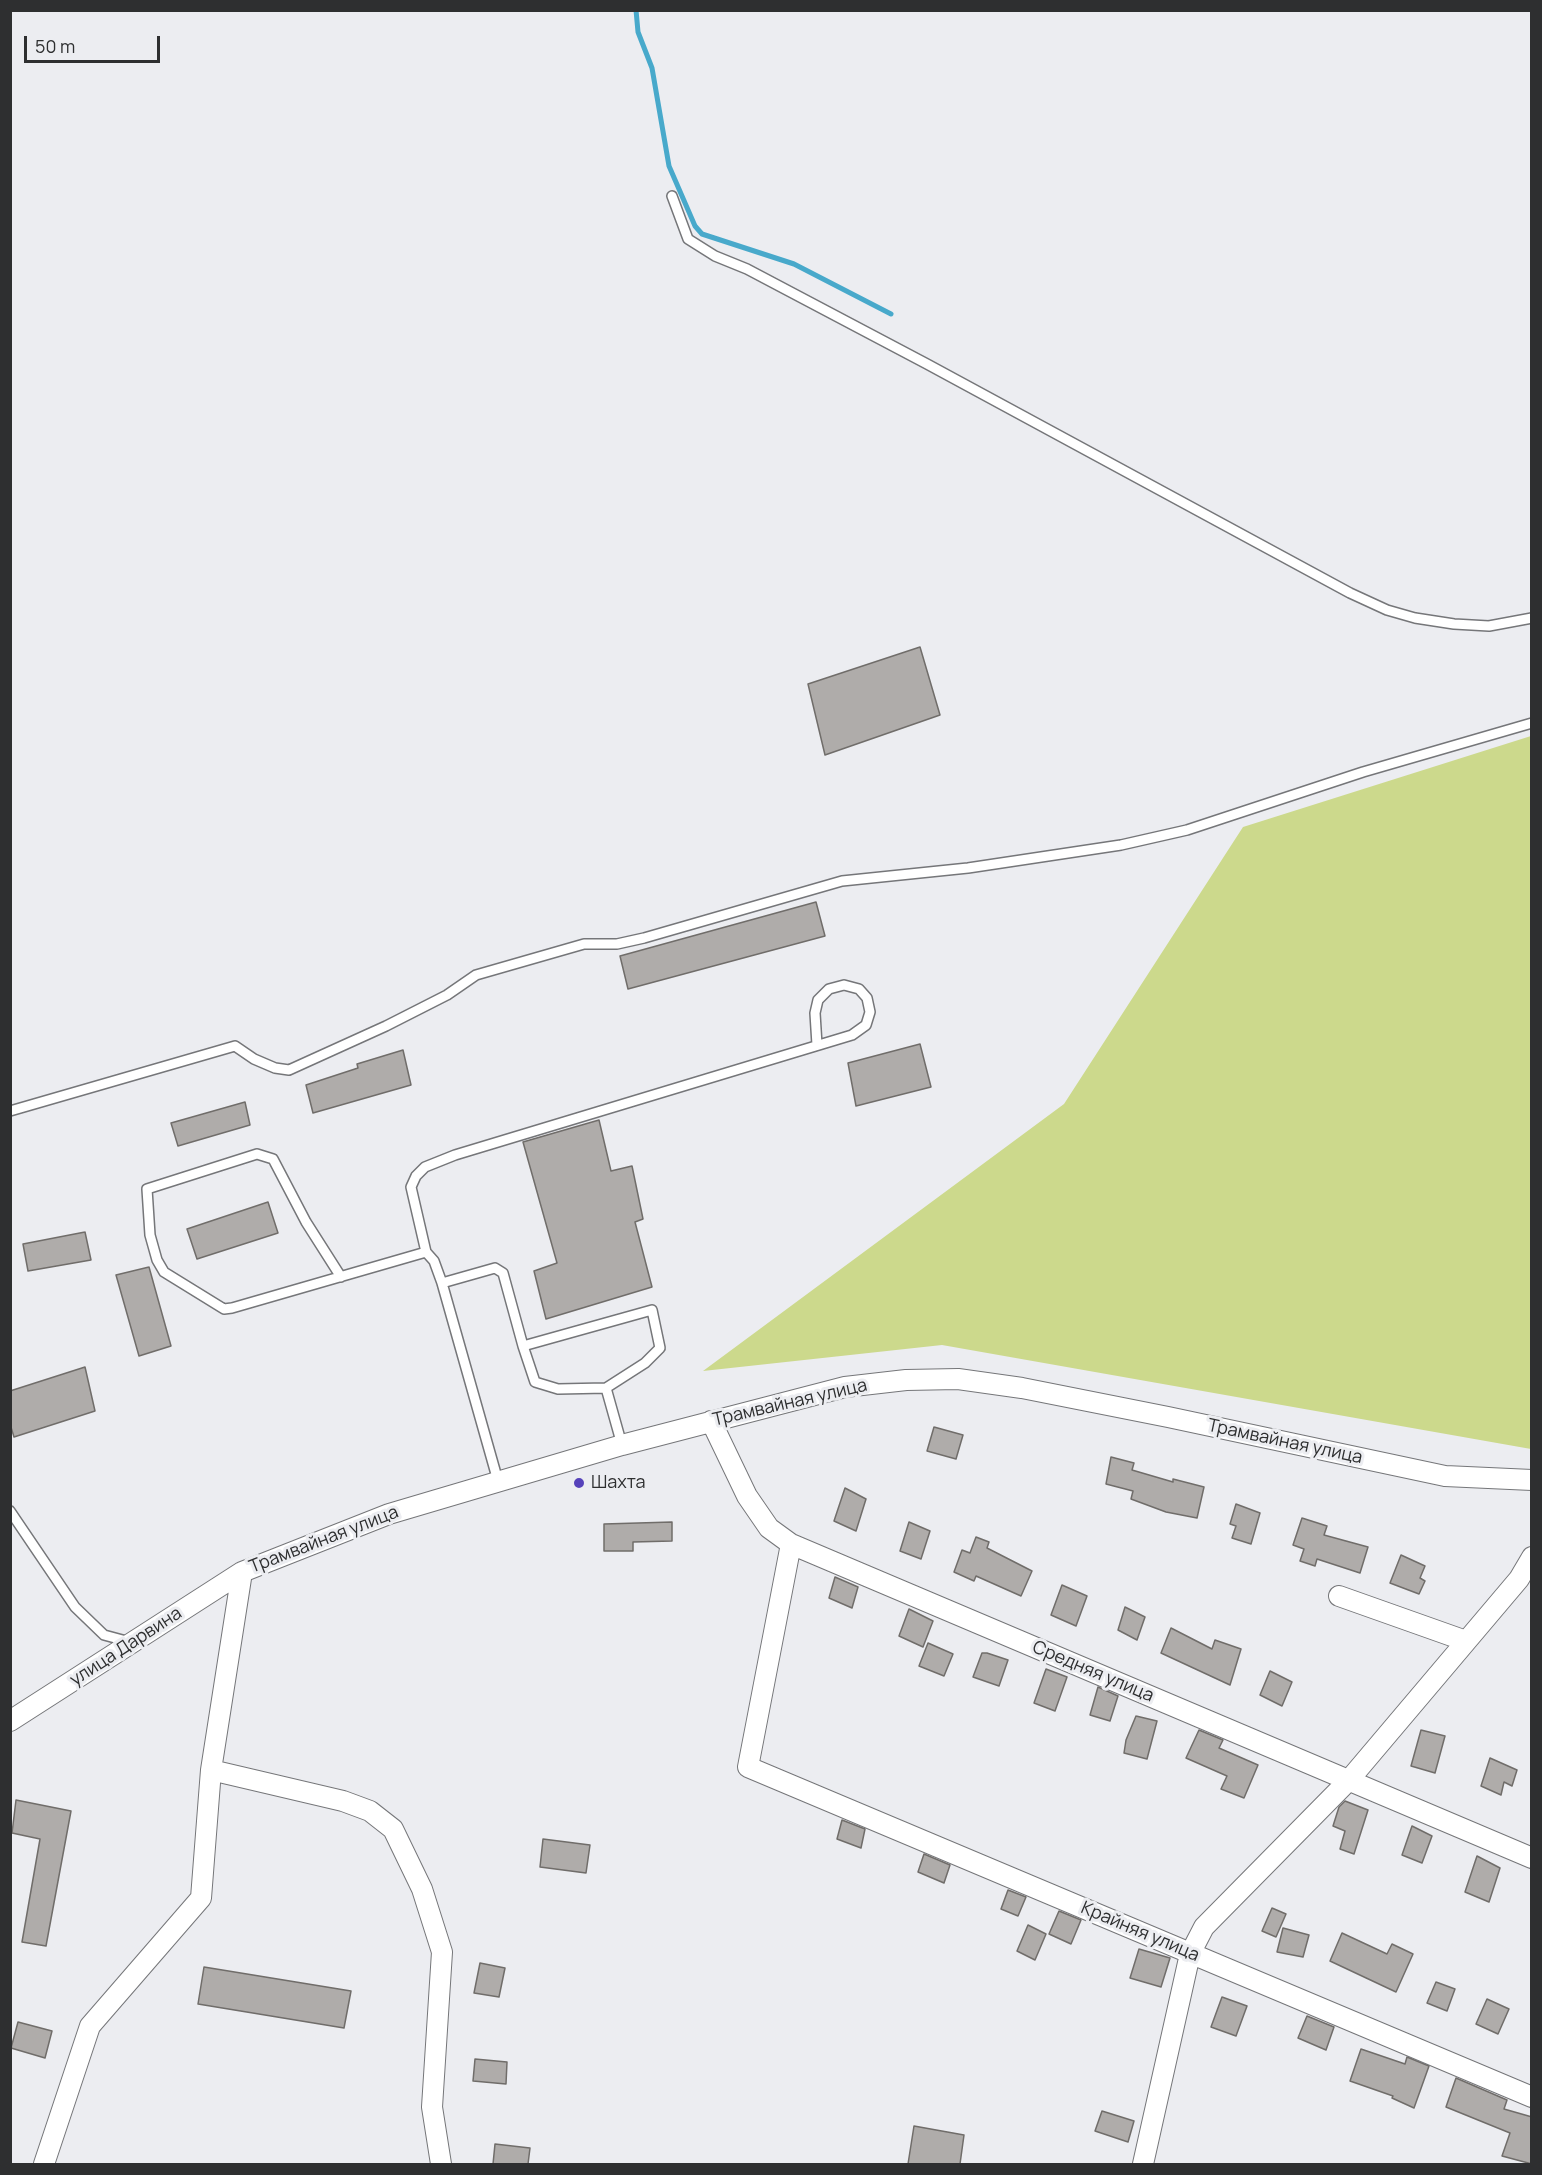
<!DOCTYPE html>
<html>
<head>
<meta charset="utf-8">
<style>
  body { margin:0 }
  #map { position:relative; width:1542px; height:2175px; overflow:hidden; background:#ecedf1; font-family:Manrope,sans-serif }
  canvas { display:block }
  .frame { position:absolute; inset:0; border:12px solid #2e2f30; pointer-events:none }
  .scale { position:absolute; left:24px; top:36px; width:136px; height:27px; box-sizing:border-box; border:3px solid #2e2f30; border-top:0; padding-left:8px; font-size:18px; line-height:21px; white-space:nowrap; color:#2e2f30; -webkit-text-stroke:4px #ecedf1; paint-order:stroke }
</style>
</head>
<body>
<div id="map">
<canvas width="1542" height="2175"></canvas>
<div class="frame"></div>
<div class="scale">50 m</div>
</div>
<script>
const g = document.querySelector('canvas').getContext('2d');
g.lineJoin = 'round';
function fillPath(path, color) { g.fillStyle = color; g.fill(path, 'evenodd'); }
const toPath = rows => new Path2D(rows.map(r => 'M' + r).join(''));
function stroke(path, color, width, dash) { g.strokeStyle = color; g.lineWidth = width; g.lineCap = dash ? 'butt' : 'round'; g.setLineDash(dash || []); g.stroke(path); }
function write(font, color, halo, rows, align = 'center') {
  g.font = font + ' Manrope,sans-serif'; g.lineWidth = 6; g.setLineDash([]); g.textBaseline = 'middle'; g.strokeStyle = halo; g.fillStyle = color; for (const [text, x, y, turn = 0] of rows) {
    g.save(); g.translate(x, y); g.rotate((+turn || 0) * Math.PI / 180); g.textAlign = isNaN(turn) ? turn : align; if (halo) g.strokeText(text, 0, 0); g.fillText(text, 0, 0); g.restore();
  }
}
fillPath(toPath([
  [1531,736,1531,1449,942,1345,703,1371,1064,1104,1243,827]
]), '#ccd98c');
stroke(toPath([
  [636,10,638,32,652,68,669,166,695,226,702,234,794,264,891,314]
]), '#48a9cb', 5);
const building = toPath([
  [920,647,940,715,825,755,808,684,920,647],
  [816,902,825,936,628,989,620,956,816,902],
  [920,1044,931,1087,856,1106,848,1063,920,1044],
  [403,1050,411,1085,313,1113,306,1085,358,1068,357,1064,403,1050],
  [245,1102,250,1125,178,1146,171,1123,245,1102],
  [599,1120,611,1171,632,1166,643,1219,635,1222,652,1287,546,1319,534,1271,557,1263,523,1142,599,1120],
  [268,1202,278,1233,197,1259,187,1229,268,1202],
  [85,1232,91,1260,28,1271,23,1244,85,1232],
  [149,1267,171,1346,139,1356,116,1275,149,1267],
  [85,1367,95,1411,14,1437,10,1424,10,1391,85,1367],
  [934,1427,963,1435,956,1459,927,1451,934,1427],
  [1111,1457,1134,1463,1132,1470,1173,1482,1173,1479,1204,1487,1197,1518,1166,1512,1131,1499,1133,1491,1106,1484,1111,1457],
  [845,1488,866,1499,856,1531,834,1521,845,1488],
  [1236,1504,1260,1513,1251,1544,1232,1538,1236,1526,1230,1524,1236,1504],
  [1302,1518,1327,1526,1324,1535,1368,1547,1360,1573,1317,1559,1315,1566,1300,1561,1304,1549,1293,1545,1302,1518],
  [672,1522,672,1541,633,1542,633,1551,604,1551,604,1524,672,1522],
  [909,1522,930,1531,921,1559,900,1551,909,1522],
  [976,1537,989,1542,987,1548,1032,1571,1021,1596,976,1576,974,1581,954,1572,962,1550,970,1553,976,1537],
  [1401,1555,1425,1566,1420,1578,1425,1581,1419,1594,1390,1583,1401,1555],
  [835,1577,858,1587,852,1608,829,1598,835,1577],
  [1062,1585,1087,1596,1076,1626,1051,1615,1062,1585],
  [1125,1607,1145,1617,1137,1640,1118,1630,1125,1607],
  [909,1609,933,1621,923,1647,899,1636,909,1609],
  [1171,1628,1212,1649,1215,1640,1241,1649,1230,1685,1161,1653,1171,1628],
  [928,1643,953,1654,944,1676,919,1666,928,1643],
  [982,1653,987,1653,1008,1660,999,1686,973,1677,982,1653],
  [1046,1669,1067,1677,1055,1711,1034,1703,1046,1669],
  [1270,1671,1292,1682,1282,1706,1260,1695,1270,1671],
  [1098,1687,1118,1696,1110,1721,1090,1715,1098,1687],
  [1136,1716,1157,1721,1147,1759,1124,1753,1126,1740,1136,1716],
  [1199,1730,1223,1740,1219,1748,1258,1765,1244,1798,1221,1789,1227,1776,1186,1758,1199,1730],
  [1421,1730,1445,1736,1435,1773,1411,1766,1421,1730],
  [1490,1758,1517,1770,1512,1786,1504,1782,1501,1795,1481,1786,1490,1758],
  [16,1800,71,1811,46,1946,22,1942,40,1839,12,1833,16,1800],
  [1345,1801,1368,1810,1354,1854,1340,1849,1345,1831,1333,1826,1339,1807,1345,1801],
  [842,1820,865,1829,861,1848,837,1839,842,1820],
  [1412,1826,1432,1836,1422,1863,1402,1855,1412,1826],
  [543,1839,590,1845,586,1873,540,1867,543,1839],
  [924,1854,950,1865,944,1883,918,1872,924,1854],
  [1477,1856,1500,1868,1489,1902,1465,1892,1477,1856],
  [1008,1890,1026,1897,1018,1916,1001,1909,1008,1890],
  [1272,1908,1286,1914,1276,1937,1262,1931,1272,1908],
  [1059,1911,1081,1920,1071,1944,1049,1934,1059,1911],
  [1028,1925,1046,1934,1035,1960,1017,1951,1028,1925],
  [1283,1928,1309,1935,1303,1957,1277,1952,1283,1928],
  [1342,1933,1387,1954,1392,1944,1413,1954,1396,1992,1330,1961,1342,1933],
  [1139,1949,1170,1958,1161,1987,1130,1978,1139,1949],
  [480,1963,505,1968,499,1997,474,1993,480,1963],
  [204,1967,351,1991,344,2028,198,2004,204,1967],
  [1436,1982,1455,1989,1447,2011,1427,2003,1436,1982],
  [1222,1997,1247,2006,1236,2036,1211,2027,1222,1997],
  [1487,1999,1509,2009,1498,2034,1476,2024,1487,1999],
  [1307,2016,1334,2027,1326,2050,1298,2038,1307,2016],
  [18,2022,52,2031,45,2058,11,2048,18,2022],
  [1361,2049,1405,2064,1407,2057,1429,2066,1414,2108,1392,2098,1393,2096,1350,2081,1361,2049],
  [475,2059,507,2062,506,2084,473,2081,475,2059],
  [1456,2078,1507,2100,1504,2109,1532,2117,1532,2164,1502,2156,1510,2133,1446,2107,1456,2078],
  [1102,2111,1134,2121,1128,2142,1095,2131,1102,2111],
  [914,2126,964,2135,960,2164,908,2164,914,2126],
  [495,2144,530,2148,528,2164,493,2164,495,2144]
]);
fillPath(building, '#afacaa');
stroke(building, '#706d6a', 1.5);
const service = toPath([
  [672,196,688,239,715,256,747,269,927,364,1350,593,1387,610,1415,618,1454,624,1489,626,1532,618],
  [10,1111,235,1046,254,1059,275,1068,289,1070,386,1026,447,995,476,975,584,944,617,944,644,938,842,881,968,868,1121,845,1187,830,1363,772,1532,723],
  [426,1252,411,1187,416,1176,425,1167,455,1155,852,1035,866,1025,870,1012,867,998,859,989,844,985,829,989,818,1000,815,1013,817,1045],
  [341,1277,306,1222,273,1159,257,1154,147,1189,150,1235,157,1260,164,1272,224,1309,232,1308,426,1252,434,1261,442,1283,495,1268,503,1273,523,1346],
  [442,1283,498,1481],
  [606,1388,558,1389,535,1382,523,1346,652,1310,660,1348,645,1363,606,1388,622,1445],
  [10,1511,75,1607,104,1635,130,1642]
]);
const minor = toPath([
  [711,1421,747,1496,769,1528,791,1544,1532,1858],
  [791,1544,748,1767,1532,2097],
  [1339,1596,1466,1641],
  [10,1721,242,1572,389,1514,622,1445,845,1387,906,1380,958,1379,1022,1388,1168,1417,1445,1476,1532,1480],
  [211,1770,343,1801,370,1811,393,1829,422,1889,442,1952,432,2107,441,2164],
  [44,2164,90,2026,201,1898,211,1770,242,1572],
  [1143,2164,1190,1954,1204,1927,1349,1780,1519,1579,1532,1557]
]);
stroke(service, '#757679', 12);
stroke(minor, '#757679', 22);
stroke(service, '#fff', 9);
stroke(minor, '#fff', 20);
for (const [x, y, r, color] of [
  [579,1483,6,"#5642ba"]
]) { const dot = new Path2D(); dot.arc(x, y, r, 0, 2 * Math.PI); g.fillStyle = color; g.fill(dot); stroke(dot, '#ecedf1', 2); }
write('18px', '#2e2f30', '#ecedf1', [
  ["Трамвайная улица",790,1403,-13],
  ["Трамвайная улица",1285,1442,12],
  ["Трамвайная улица",324,1540,-21],
  ["улица Дарвина",126,1647,-33],
  ["Средняя улица",1093,1672,23],
  ["Крайняя улица",1140,1932,23]
]);
write('18px', '#2e2f30', '#ecedf1', [
  ["Шахта",591,1483]
], 'left');
</script>
</body>
</html>
